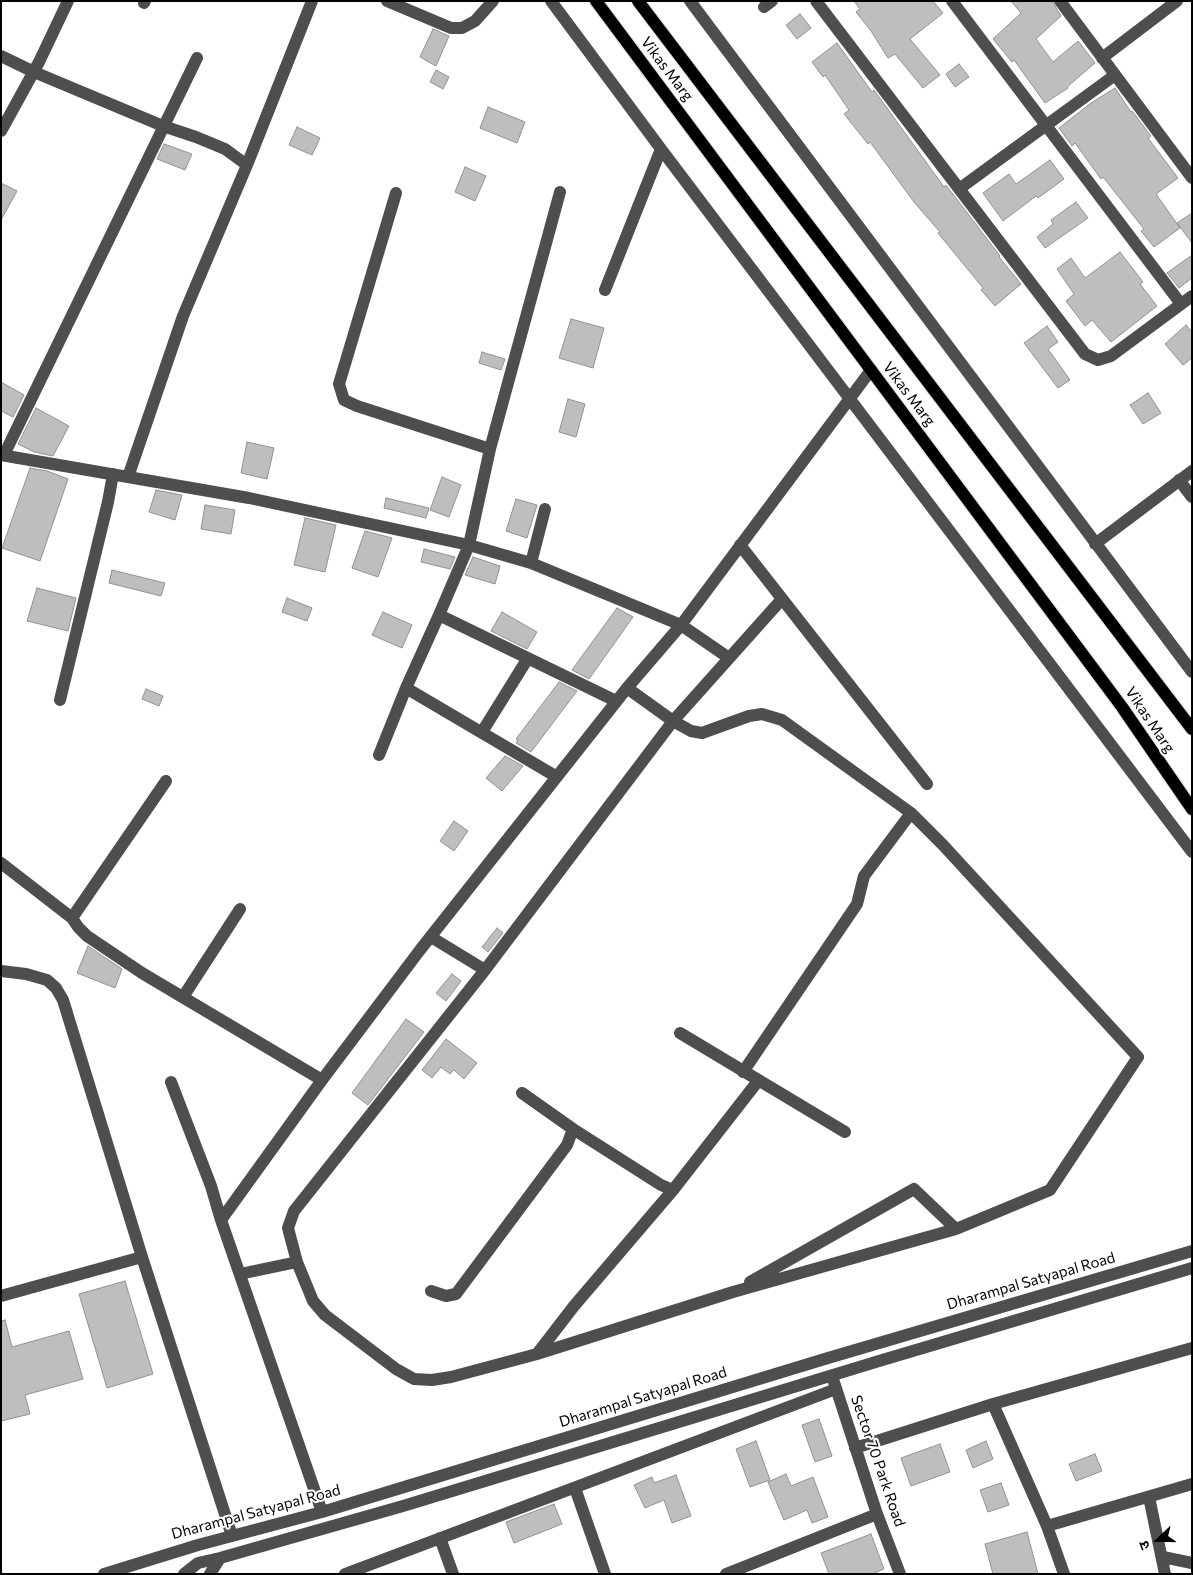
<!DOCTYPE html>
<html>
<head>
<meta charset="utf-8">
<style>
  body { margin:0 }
  #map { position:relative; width:1193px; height:1575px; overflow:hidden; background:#fff; font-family:Commissioner,"Noto Sans Devanagari",sans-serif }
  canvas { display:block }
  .frame { position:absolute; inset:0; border:2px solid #000; pointer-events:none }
  .north { position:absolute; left:1133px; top:1515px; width:50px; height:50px; -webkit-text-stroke:4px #fff; paint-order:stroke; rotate:249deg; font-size:14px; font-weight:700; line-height:20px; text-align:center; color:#000 }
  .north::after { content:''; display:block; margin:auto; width:18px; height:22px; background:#000; clip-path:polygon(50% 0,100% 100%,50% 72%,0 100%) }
</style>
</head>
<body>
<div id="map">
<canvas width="1193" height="1575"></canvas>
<div class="frame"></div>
<div class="north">उ</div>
</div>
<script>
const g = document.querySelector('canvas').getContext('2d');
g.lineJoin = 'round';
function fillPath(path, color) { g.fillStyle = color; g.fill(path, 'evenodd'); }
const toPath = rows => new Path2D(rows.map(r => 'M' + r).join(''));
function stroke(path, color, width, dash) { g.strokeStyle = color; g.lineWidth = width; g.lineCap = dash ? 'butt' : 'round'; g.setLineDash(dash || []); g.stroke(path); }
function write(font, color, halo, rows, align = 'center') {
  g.font = font + ' Commissioner,sans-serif'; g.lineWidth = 4; g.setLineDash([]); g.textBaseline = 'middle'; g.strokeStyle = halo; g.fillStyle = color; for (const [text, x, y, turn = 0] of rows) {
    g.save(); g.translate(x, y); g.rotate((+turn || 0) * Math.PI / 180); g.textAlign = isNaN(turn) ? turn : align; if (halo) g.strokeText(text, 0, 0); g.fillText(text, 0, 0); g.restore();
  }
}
const building = toPath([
  [854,1,933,1,943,13,910,39,940,75,923,88,895,54,888,58,871,31,856,12,860,9,854,1],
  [1011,1,1052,1,1061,16,1036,39,1053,62,1078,41,1095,63,1067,87,1068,88,1045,103,1014,60,1012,62,993,39,1021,13,1011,1],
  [800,14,811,28,797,39,786,25,800,14],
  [433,29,449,36,436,66,420,57,433,29],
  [837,43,872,92,874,90,944,187,946,185,1000,256,999,257,1021,284,995,306,981,290,983,288,938,233,940,232,914,202,870,142,868,144,844,114,849,110,825,75,823,77,812,62,837,43],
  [959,64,969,77,955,87,946,74,959,64],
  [436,70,449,77,443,89,430,82,436,70],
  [1115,88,1131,112,1132,111,1151,136,1148,138,1178,178,1156,194,1180,228,1154,247,1141,231,1144,229,1103,177,1101,179,1075,143,1072,146,1059,128,1091,103,1115,88],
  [488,107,525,122,517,143,480,128,488,107],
  [297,127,320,138,312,155,289,145,297,127],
  [164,144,192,154,185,170,157,159,164,144],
  [1050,160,1064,179,1038,198,1036,196,1003,221,983,193,1009,174,1016,184,1050,160],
  [465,167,486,176,475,201,455,192,465,167],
  [1,183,17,191,1,220,1,183],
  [1076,202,1088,218,1045,248,1037,237,1053,224,1051,220,1076,202],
  [1192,213,1192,243,1177,223,1192,213],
  [1120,252,1143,282,1140,284,1157,306,1111,342,1092,320,1085,326,1066,301,1074,294,1057,269,1071,258,1085,278,1120,252],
  [1192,255,1192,278,1179,288,1167,273,1192,255],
  [571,319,604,328,593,368,559,358,571,319],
  [1186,325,1192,332,1192,358,1183,365,1165,344,1186,325],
  [1047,326,1058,342,1048,349,1070,380,1058,388,1024,343,1047,326],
  [482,352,505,359,501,370,479,363,482,352],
  [1,382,24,395,13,417,1,411,1,382],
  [1148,393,1161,413,1143,424,1130,405,1148,393],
  [568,399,585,404,576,437,559,432,568,399],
  [36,408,69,426,53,456,34,452,18,444,36,408],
  [247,442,274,448,267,479,241,473,247,442],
  [30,468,47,471,68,479,40,561,2,548,30,468],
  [442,477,461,485,449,517,430,510,442,477],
  [156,490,182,495,175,520,149,512,156,490],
  [386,498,429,508,426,518,384,508,386,498],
  [516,499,537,505,527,538,506,531,516,499],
  [205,505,235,510,231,534,201,529,205,505],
  [305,518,336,525,325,572,294,565,305,518],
  [365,531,392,538,378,577,352,568,365,531],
  [424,549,455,557,450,569,421,562,424,549],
  [473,557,500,566,495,584,465,575,473,557],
  [112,570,165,583,161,596,109,583,112,570],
  [37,588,76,598,68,631,27,621,37,588],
  [287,598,312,608,307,621,282,612,287,598],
  [617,608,633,617,589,679,572,670,617,608],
  [383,612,412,625,402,648,372,635,383,612],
  [502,612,537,632,527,649,491,631,502,612],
  [559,682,577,691,531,752,516,743,518,740,516,739,559,682],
  [146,689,163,696,159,706,142,699,146,689],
  [505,756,523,766,502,791,486,778,505,756],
  [454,821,468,831,454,851,440,841,454,821],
  [497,928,503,933,488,952,482,947,497,928],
  [88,946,122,969,115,988,77,973,88,946],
  [452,974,461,981,446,1001,436,993,452,974],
  [406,1019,424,1032,368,1105,352,1093,406,1019],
  [446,1039,477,1063,464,1079,454,1070,450,1074,441,1067,432,1078,422,1070,446,1039],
  [125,1281,153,1374,107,1388,79,1294,125,1281],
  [5,1320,12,1347,69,1331,83,1379,25,1395,30,1414,1,1421,1,1321,5,1320],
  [819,1419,832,1456,815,1462,802,1425,819,1419],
  [756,1441,770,1480,750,1487,736,1449,756,1441],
  [986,1441,993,1459,973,1468,966,1450,986,1441],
  [940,1444,950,1472,911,1486,901,1458,940,1444],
  [1095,1454,1102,1471,1076,1481,1069,1464,1095,1454],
  [786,1474,791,1486,813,1477,828,1517,812,1523,807,1510,784,1520,768,1482,786,1474],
  [676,1475,691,1516,672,1523,664,1500,645,1508,634,1485,652,1477,654,1483,676,1475],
  [1001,1483,1009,1505,988,1512,980,1490,1001,1483],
  [554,1504,562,1524,514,1543,506,1522,554,1504],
  [1027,1532,1038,1574,993,1574,985,1544,1027,1532],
  [871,1534,884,1569,872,1574,829,1574,821,1553,871,1534]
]);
fillPath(building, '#bebebe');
stroke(building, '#929292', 1);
const major = toPath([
  [596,1,1122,707,1192,809],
  [638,1,1192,729]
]);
stroke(major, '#dbdbdb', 14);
stroke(toPath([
  [387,1,451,28,462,28,475,21,493,1],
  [551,1,661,149,1192,852],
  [690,1,1192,672],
  [816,1,1085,354,1098,360,1111,356,1192,296],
  [952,1,1181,304],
  [1060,1,1192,178],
  [144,3,145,1],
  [764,7,772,1],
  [1,56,34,72,163,126,196,137,225,149,247,165],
  [1102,58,1177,1],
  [1,131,39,62,68,1],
  [959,189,1115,75],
  [396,193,339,384,344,400,357,406,490,449],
  [605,290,661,149],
  [1,455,249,498,469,545,531,563,681,625,729,658],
  [4,455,197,58],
  [128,477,183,316,247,165,312,1],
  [1179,480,1192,497],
  [1095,544,1192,471],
  [740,545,927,784],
  [531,563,545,509],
  [439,615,616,701],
  [406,688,557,777],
  [60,700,108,502,113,474],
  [482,732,528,658],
  [379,755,406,688,439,615,469,545,490,449,560,192],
  [1,863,72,918,78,927,87,936,142,973,322,1080],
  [72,918,166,781],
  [431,937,485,970,294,1211,288,1228,297,1262,313,1301,325,1315,396,1369,414,1379,432,1380,451,1377,537,1354,733,1292,956,1229,1050,1190,1138,1057,943,845,911,813,782,720,762,714,749,716,702,733,691,731,673,721,627,688],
  [485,970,673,721,782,599],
  [1,971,26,974,47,980,56,988,63,1000,142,1257,232,1536],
  [183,997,240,909],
  [680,1033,845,1132],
  [743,1072,857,904,864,876,911,813],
  [171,1082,211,1186,221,1220,322,1512],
  [522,1093,573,1129],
  [221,1220,322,1080,420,950,627,688,681,625,871,370],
  [240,1274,297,1262],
  [750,1282,914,1189,956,1229],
  [431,1291,446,1296,456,1294,567,1145,573,1129,661,1185,673,1190,758,1081],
  [1,1296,142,1257],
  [537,1354,574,1306,673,1190],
  [834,1382,877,1514,900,1574],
  [993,1404,1047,1526,1064,1574],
  [855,1448,993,1404,1192,1348],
  [575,1488,605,1574],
  [1149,1497,1165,1574],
  [1047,1526,1192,1484],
  [440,1538,453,1574],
  [1163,1557,1192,1563],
  [104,1574,198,1545,322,1512,828,1358,1192,1251],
  [184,1574,198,1563,220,1558,403,1506,879,1361,1192,1268],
  [210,1574,220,1558],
  [345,1574,836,1389],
  [726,1574,877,1514]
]), '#4e4e4e', 12);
stroke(major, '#000', 12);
write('15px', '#000', '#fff', [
  ["Vikas Marg",667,69,53],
  ["Vikas Marg",909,394,53],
  ["Vikas Marg",1150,720,56],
  ["Dharampal Satyapal Road",1031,1281,-16],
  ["Dharampal Satyapal Road",643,1397,-17],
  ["Sector 70 Park Road",878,1461,71],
  ["Dharampal Satyapal Road",256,1512,-15]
]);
</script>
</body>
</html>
